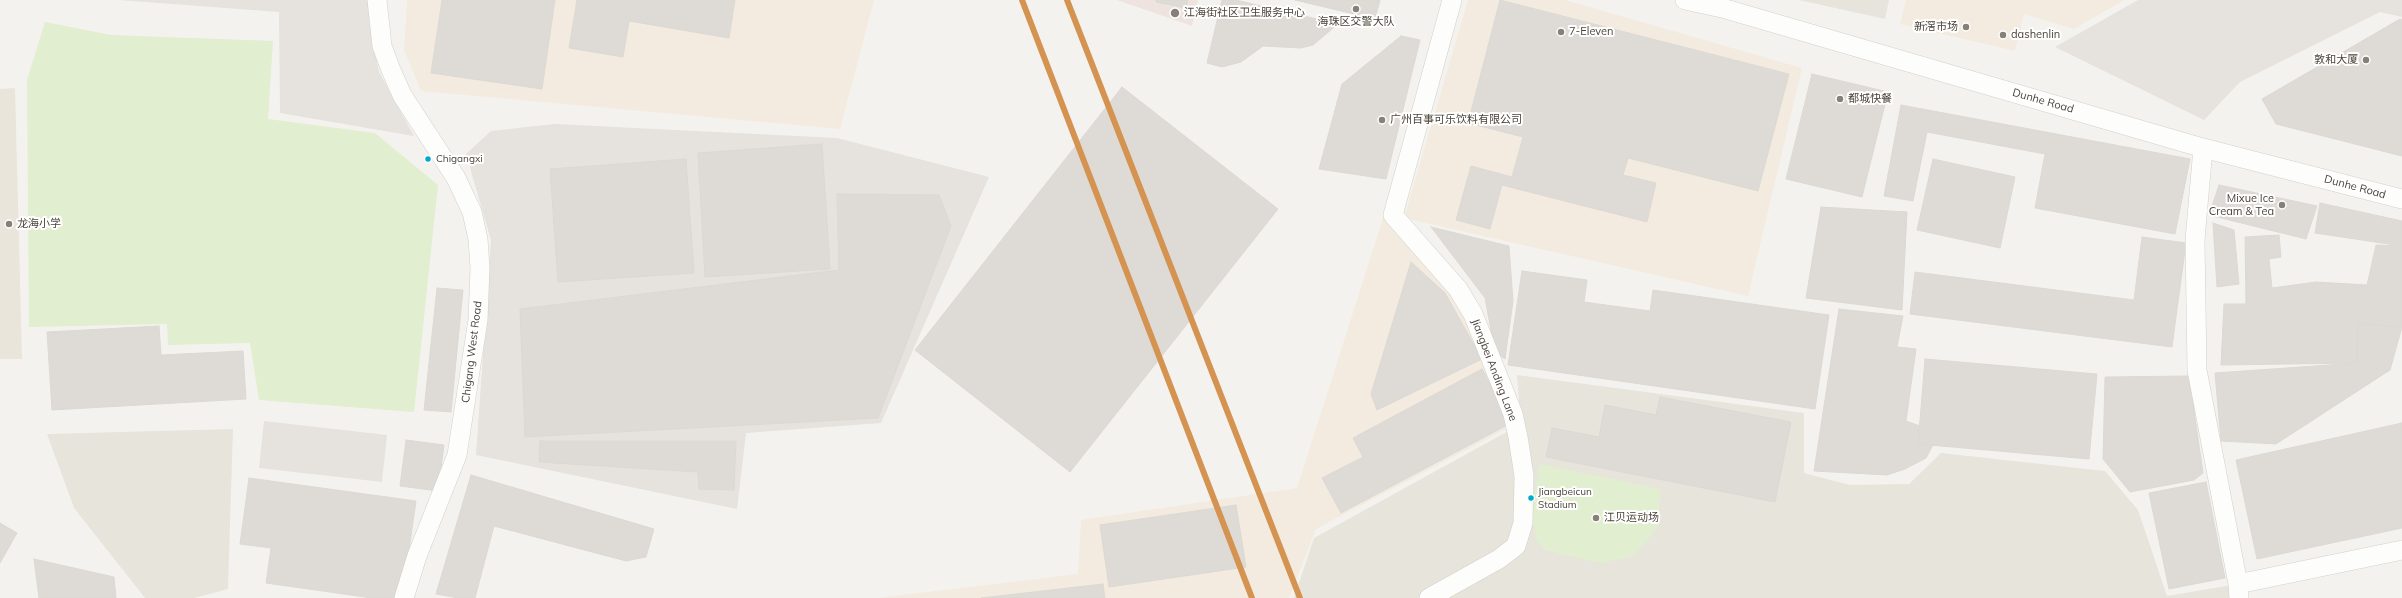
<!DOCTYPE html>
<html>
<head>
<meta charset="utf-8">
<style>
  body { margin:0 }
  canvas { display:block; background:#f4f2ee }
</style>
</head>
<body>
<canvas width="2402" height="598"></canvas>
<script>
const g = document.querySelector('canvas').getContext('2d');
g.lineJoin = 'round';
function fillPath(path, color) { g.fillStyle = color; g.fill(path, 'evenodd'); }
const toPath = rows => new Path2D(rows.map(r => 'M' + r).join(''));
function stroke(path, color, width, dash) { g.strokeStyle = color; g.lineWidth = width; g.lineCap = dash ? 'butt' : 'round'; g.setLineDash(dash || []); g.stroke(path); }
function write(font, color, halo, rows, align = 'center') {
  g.font = font + ' Mulish,"Noto Sans SC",sans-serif'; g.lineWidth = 4; g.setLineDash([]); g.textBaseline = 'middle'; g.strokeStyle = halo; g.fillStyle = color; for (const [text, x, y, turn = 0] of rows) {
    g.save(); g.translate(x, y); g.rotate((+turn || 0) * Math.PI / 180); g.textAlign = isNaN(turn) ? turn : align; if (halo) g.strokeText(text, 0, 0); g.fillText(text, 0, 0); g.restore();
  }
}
fillPath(toPath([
  [1799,0,1889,0,1885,19],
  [1517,375,1804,413,1804,473,1850,485,1909,484,1941,453,2105,471,2138,510,2167,596,2238,584,2239,598,1294,598,1314,538,1521,424],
  [233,429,228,589,194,598,145,598,74,508,47,434]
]), '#e7e4dc');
fillPath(toPath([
  [407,0,874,0,840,129,421,91,404,50],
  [1468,0,1565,0,1802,68,1748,296,1404,218],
  [1906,0,2124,0,2074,29,2024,14,2015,51,1900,24],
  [1384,215,1466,309,1514,425,1316,529,1289,598,877,598,1078,574,1081,520,1297,488]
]), '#f3ebdf');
fillPath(toPath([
  [119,0,370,0,369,22,379,72,414,136,280,113,279,12],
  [554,124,837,138,989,177,881,423,746,433,737,509,476,455,491,240,466,154,491,131]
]), '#e6e2de');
fillPath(toPath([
  [15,88,22,359,0,359,0,89]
]), '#eae5da');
fillPath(toPath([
  [1117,0,1198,0,1192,26]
]), '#eee3df');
fillPath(toPath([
  [45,22,111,35,273,41,268,119,375,133,438,185,414,412,259,400,250,343,168,345,167,324,29,327,27,80],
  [1540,464,1660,489,1659,526,1633,556,1601,563,1544,550,1537,540,1531,511]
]), '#e1eecf');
fillPath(toPath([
  [2138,0,2402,0,2402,17,2380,12,2240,82,2204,120,2055,47],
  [264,421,387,435,382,482,259,468]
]), '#e6e3df');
const building = toPath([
  [442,0,555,0,542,89,431,73,442,0],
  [577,0,735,0,729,38,629,21,623,57,569,48,577,0],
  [1156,0,1188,0,1186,8,1156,2,1156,0],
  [1222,0,1236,0,1338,24,1313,45,1301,48,1263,46,1241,62,1222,67,1207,63,1222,0],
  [1295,0,1380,0,1375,19,1295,0],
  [1500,0,1789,74,1758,191,1628,158,1623,175,1656,183,1647,222,1502,185,1490,229,1456,220,1471,166,1512,177,1523,137,1468,123,1500,0],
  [2400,19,2402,20,2402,156,2276,124,2262,99,2400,19],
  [1401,36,1420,40,1386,179,1319,169,1342,84,1401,36],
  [1812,74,1888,92,1862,197,1786,179,1812,74],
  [1122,87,1278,209,1070,472,915,350,1122,87],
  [1901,105,2190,159,2175,234,2035,208,2045,154,1927,132,1913,201,1884,196,1901,105],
  [822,144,830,269,705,277,698,153,822,144],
  [686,159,694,273,558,282,550,169,686,159],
  [1933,159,2015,177,2000,248,1917,230,1933,159],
  [2219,185,2317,206,2306,239,2209,215,2219,185],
  [837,194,939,195,951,226,878,418,525,437,520,309,839,270,837,194],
  [2320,203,2402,221,2402,246,2315,233,2320,203],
  [1821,207,1907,212,1902,310,1806,298,1821,207],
  [2213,223,2234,230,2239,284,2217,287,2213,223],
  [1431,227,1509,246,1513,301,1505,359,1495,352,1485,298,1431,227],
  [2279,235,2281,257,2269,259,2272,288,2316,282,2367,285,2376,245,2402,246,2402,327,2358,324,2357,363,2221,365,2224,304,2246,304,2245,237,2279,235],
  [2142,237,2186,243,2172,347,1910,314,1915,272,2134,300,2142,237],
  [1411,262,1445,293,1482,359,1377,410,1371,394,1411,262],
  [1522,271,1587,280,1584,302,1650,311,1653,290,1829,315,1815,409,1508,365,1522,271],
  [437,288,463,290,451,412,424,410,437,288],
  [1839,309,1903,316,1897,347,1916,349,1906,421,1920,426,1918,444,1933,445,1926,458,1905,469,1887,475,1814,471,1839,309],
  [2358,324,2402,327,2390,370,2276,444,2221,441,2215,373,2357,363,2358,324],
  [159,326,161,355,243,351,246,399,52,410,47,332,159,326],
  [1925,359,2097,374,2089,459,1918,444,1925,359],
  [1482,369,1511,423,1341,513,1322,478,1363,457,1353,438,1482,369],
  [2189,376,2203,473,2194,480,2130,492,2103,459,2105,377,2189,376],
  [1660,397,1791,422,1775,502,1546,457,1552,428,1599,437,1605,405,1656,415,1660,397],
  [2402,423,2402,528,2257,559,2236,460,2402,423],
  [406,440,444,445,438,491,400,486,406,440],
  [540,441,736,441,734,490,699,489,698,472,539,462,540,441],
  [471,475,654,529,646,557,626,561,494,526,475,598,458,598,436,594,471,475],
  [249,478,416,501,402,598,372,598,266,583,271,548,240,544,249,478],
  [2206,482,2225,578,2169,589,2149,493,2206,482],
  [1236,505,1246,567,1109,587,1100,525,1236,505],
  [0,523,17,533,0,563,0,523],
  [34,559,114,577,116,598,39,598,34,559],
  [1103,584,1105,598,981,598,1103,584]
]);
fillPath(building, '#dedbd6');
stroke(building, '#dcd9d4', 1);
const minor = toPath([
  [377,0,382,46,391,70,402,95,456,178,472,212,478,239,480,268,478,320,457,455,417,556,404,598],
  [1685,0,1722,8,2203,148,2402,199],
  [2203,148,2195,240,2197,370,2238,584,2239,598],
  [2238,584,2402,550],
  [1429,598,1499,559,1516,546,1523,523,1524,476,1518,437,1513,414,1473,314,1458,289,1393,215,1452,0]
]);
stroke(minor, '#d2d0cb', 20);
stroke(minor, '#fdfdfc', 19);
stroke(toPath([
  [1022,0,1252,598],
  [1067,0,1300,598]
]), '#d49350', 6);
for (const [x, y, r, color] of [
  [1356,9,4,"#868178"],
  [1175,13,5,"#868178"],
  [1966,27,4,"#868178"],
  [1561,32,4,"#868178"],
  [2003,35,4,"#868178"],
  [2366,60,4,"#868178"],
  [1840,99,4,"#868178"],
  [1382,120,4,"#868178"],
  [428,159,3.5,"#00a9ce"],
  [2282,205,4,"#868178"],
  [9,224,4,"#868178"],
  [1531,498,3.5,"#00a9ce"],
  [1596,518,4,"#868178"]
]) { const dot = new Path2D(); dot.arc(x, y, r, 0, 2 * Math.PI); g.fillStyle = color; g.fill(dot); stroke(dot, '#fff', 1.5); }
write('10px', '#4b4439', '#fff', [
  ["Chigangxi",436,159],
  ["Jiangbeicun",1538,492],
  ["Stadium",1538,505]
], 'left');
write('11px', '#4b4439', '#fff', [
  ["江海街社区卫生服务中心",1184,13],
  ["海珠区交警大队",1356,22,"center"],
  ["新滘市场",1958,27,"right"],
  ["7-Eleven",1569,32],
  ["dashenlin",2011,35],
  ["敦和大厦",2358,60,"right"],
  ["都城快餐",1848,99],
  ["广州百事可乐饮料有限公司",1390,120],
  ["Mixue Ice",2274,199,"right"],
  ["Cream & Tea",2274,212,"right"],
  ["龙海小学",17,224],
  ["江贝运动场",1604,518]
], 'left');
write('11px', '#4b4439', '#fff', [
  ["Dunhe Road",2043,101,16],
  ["Dunhe Road",2355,187,15],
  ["Chigang West Road",472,352,-83],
  ["Jiangbei Anding Lane",1494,370,69]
]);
</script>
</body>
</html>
